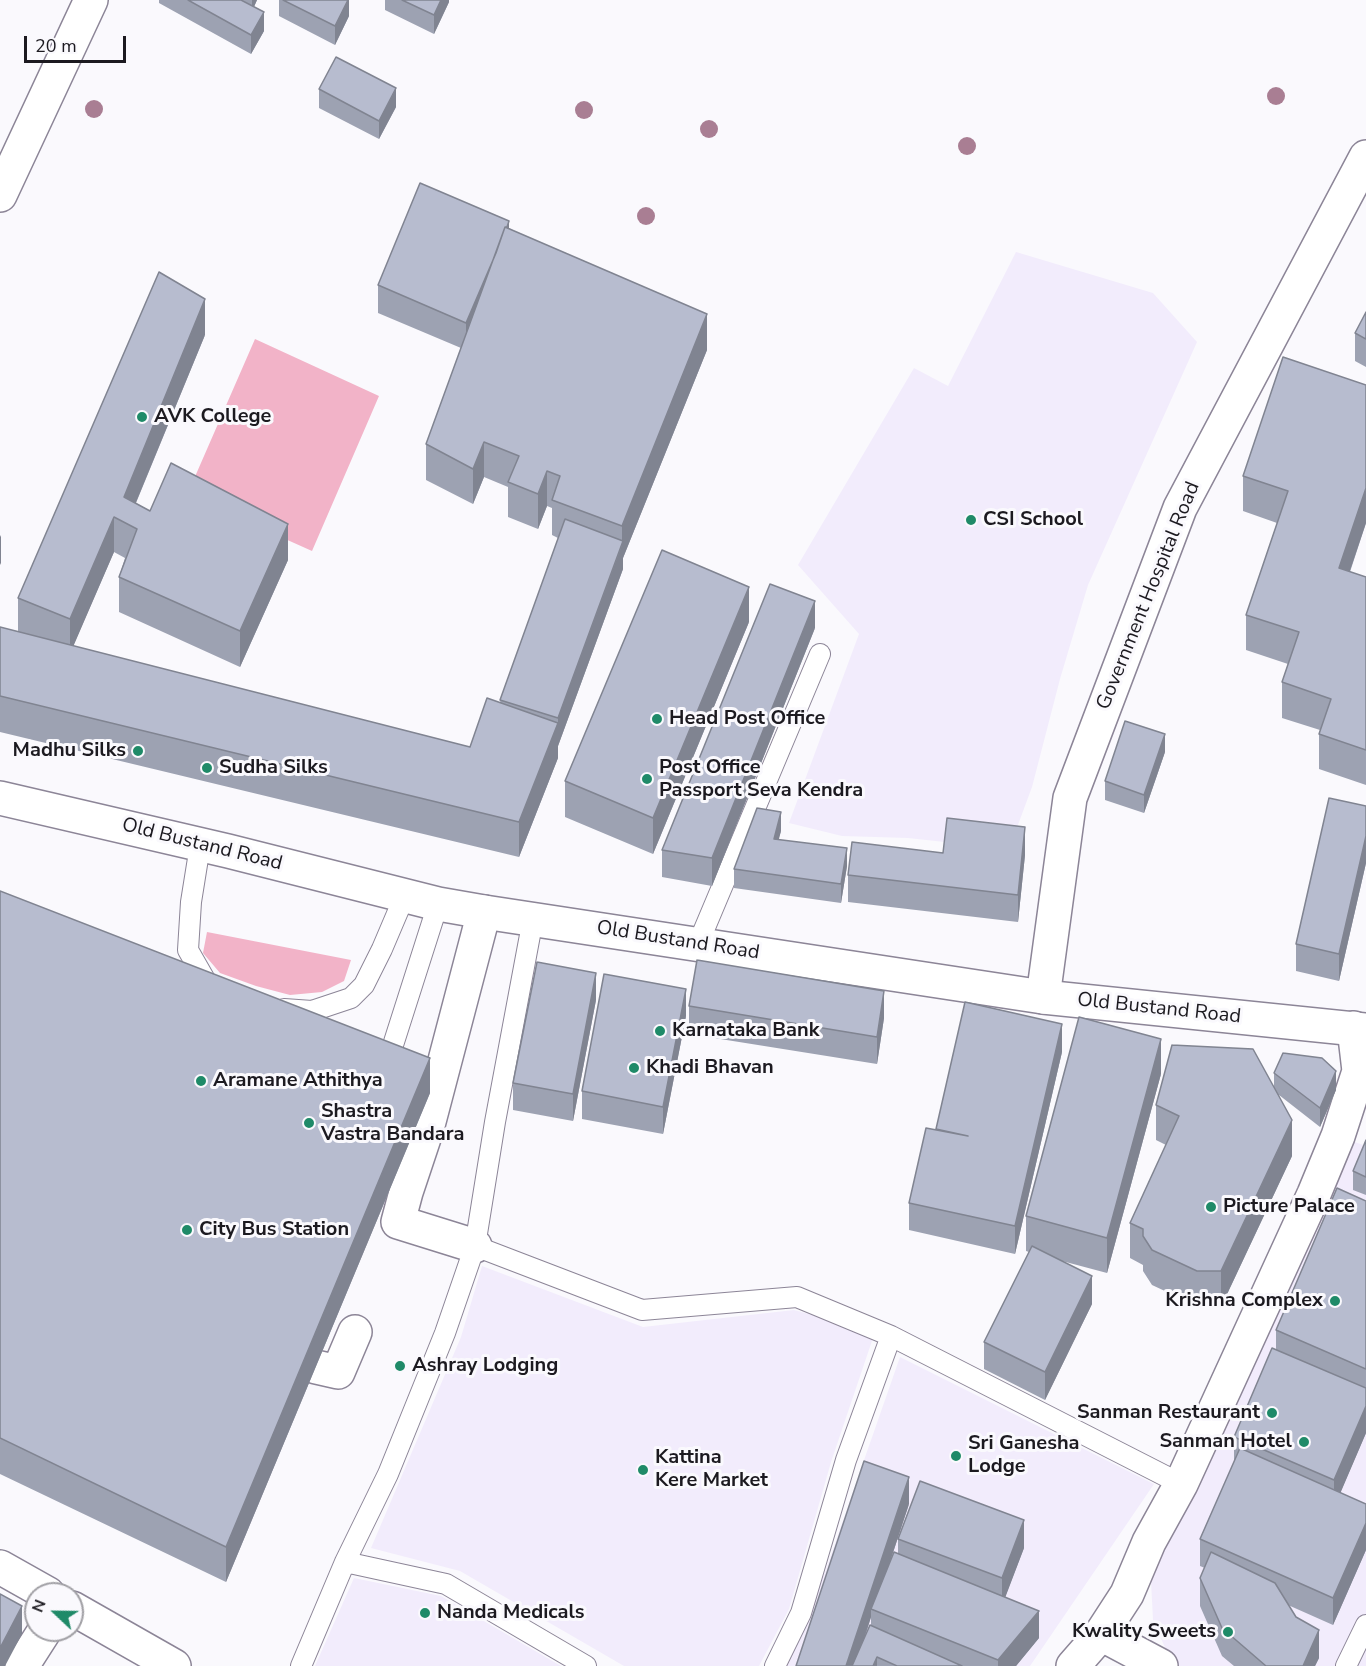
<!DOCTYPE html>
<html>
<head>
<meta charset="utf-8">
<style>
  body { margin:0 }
  #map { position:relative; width:1366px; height:1666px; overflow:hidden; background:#faf9fd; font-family:"Nunito Sans",sans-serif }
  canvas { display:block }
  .north { position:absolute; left:24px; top:1582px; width:60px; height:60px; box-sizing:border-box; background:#faf9fd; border:2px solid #a1a0a5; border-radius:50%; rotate:292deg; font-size:16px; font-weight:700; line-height:24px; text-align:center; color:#1c1a20 }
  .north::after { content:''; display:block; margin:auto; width:21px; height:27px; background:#1f8a68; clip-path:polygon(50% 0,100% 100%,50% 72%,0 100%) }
  .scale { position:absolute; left:24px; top:36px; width:102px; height:27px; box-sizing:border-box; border:3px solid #1c1a20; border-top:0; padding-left:8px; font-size:18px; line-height:21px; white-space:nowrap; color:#1c1a20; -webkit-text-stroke:4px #faf9fd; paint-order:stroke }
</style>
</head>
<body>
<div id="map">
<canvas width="1366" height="1666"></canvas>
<div class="north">N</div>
<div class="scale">20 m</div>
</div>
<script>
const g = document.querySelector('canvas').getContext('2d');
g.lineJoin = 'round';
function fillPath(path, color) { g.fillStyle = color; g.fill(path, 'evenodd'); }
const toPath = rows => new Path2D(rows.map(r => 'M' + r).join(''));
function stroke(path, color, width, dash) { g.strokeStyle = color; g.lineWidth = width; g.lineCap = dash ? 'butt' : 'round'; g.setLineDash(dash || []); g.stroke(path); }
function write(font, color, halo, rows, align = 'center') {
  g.font = font + ' "Nunito Sans",sans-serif'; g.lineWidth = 6; g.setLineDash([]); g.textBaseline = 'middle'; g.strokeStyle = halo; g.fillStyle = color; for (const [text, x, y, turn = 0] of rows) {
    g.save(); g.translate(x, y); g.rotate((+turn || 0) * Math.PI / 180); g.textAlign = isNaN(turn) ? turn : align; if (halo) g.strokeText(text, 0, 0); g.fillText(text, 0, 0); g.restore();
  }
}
fillPath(toPath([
  [1016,252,1153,293,1197,342,1088,585,1060,679,1032,787,1009,849,908,838,842,836,789,823,859,634,798,565,914,368,948,386],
  [1338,1136,1366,1146,1366,1666,1173,1666,1153,1620,1149,1542],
  [482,1266,643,1327,794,1310,875,1332,831,1462,789,1609,759,1666,624,1666,460,1571,371,1548,461,1337],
  [900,1357,1154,1484,1030,1666,782,1666,825,1572],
  [354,1578,441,1596,561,1666,315,1666]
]), '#f2ecfc');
fillPath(toPath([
  [255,339,379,396,312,551,187,495],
  [207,932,351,960,344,981,322,992,290,995,256,986,220,973,203,953]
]), '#f2b3c8');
const lane = toPath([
  [200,846,191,902,188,950,208,985,213,987],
  [698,944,820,654],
  [284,1009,312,1011,351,998,364,985,382,949,405,895],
  [386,1067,438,904],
  [475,1246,642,1310,797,1297,891,1336,846,1460,801,1613,775,1666],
  [891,1336,1181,1484],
  [345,1562,446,1584,586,1666],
  [301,1666,345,1562,388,1474,445,1333,475,1246,495,1122,533,919],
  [1346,1666,1366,1625]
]);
const street = toPath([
  [1043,997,1070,798,1180,508,1366,157],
  [475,1246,398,1222,406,1192,427,1129,484,912],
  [277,1348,316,1367,338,1372,355,1332],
  [1101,1634,1161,1666],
  [22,1666,45,1630]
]);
const secondary = toPath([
  [0,195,91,0],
  [0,1567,48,1594],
  [72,1608,174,1666],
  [1073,1666,1101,1634,1127,1594,1149,1542,1181,1484,1314,1194,1338,1136,1359,1071,1354,1028]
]);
const primary = toPath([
  [0,798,228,851,438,904,484,912,1043,997,1366,1030]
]);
stroke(lane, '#8c8597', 22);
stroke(street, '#8c8597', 36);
stroke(secondary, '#8c8597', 36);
stroke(primary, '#8c8597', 36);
stroke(lane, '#fff', 20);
stroke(street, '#fff', 33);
stroke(secondary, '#fff', 33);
stroke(primary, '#fff', 33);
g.fillStyle = '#a97e93';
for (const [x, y] of [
  [1276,96],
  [94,109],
  [584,110],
  [709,129],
  [967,146],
  [646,216]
]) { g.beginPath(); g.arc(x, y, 9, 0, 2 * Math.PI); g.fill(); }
fillPath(toPath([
  [159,0,257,0,254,7,264,31,251,54,159,3],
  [279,0,349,0,349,16,335,45,279,16],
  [385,0,449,0,449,2,434,34,385,10],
  [319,89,396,107,379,139,319,108],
  [509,228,707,350,623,558,623,569,558,746,558,758,519,857,0,732,0,627,18,632,18,598,205,335,136,503,150,511,288,560,240,667,119,612,119,577,125,558,114,552,73,646,470,747,500,702,558,538,552,535,552,508,547,506,538,529,508,517,508,487,484,477,473,504,426,480,426,444,461,348,378,313,378,285],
  [1366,312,1366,367,1355,361,1355,333],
  [1366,385,1366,523,1350,572,1366,577,1366,785,1319,769,1319,734,1320,730,1282,718,1282,682,1288,664,1246,650,1246,615,1277,523,1243,511,1243,476],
  [749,622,653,854,565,817,565,781],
  [815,628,712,886,662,877,662,850],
  [1165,752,1144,813,1105,800,1105,781],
  [1366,806,1366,863,1339,981,1296,971,1296,944],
  [781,831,778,840,847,866,841,903,734,888,734,869],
  [943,853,1025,855,1018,922,848,902,848,875],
  [0,891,430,1093,226,1582,0,1474],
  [596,1000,573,1121,513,1110,513,1083],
  [689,1006,884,1018,877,1064,689,1034],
  [686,1016,663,1134,582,1119,582,1091],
  [1062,1052,1015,1254,909,1230,909,1203,936,1129],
  [1274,1073,1336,1090,1320,1127,1279,1095,1292,1156,1221,1307,1197,1306,1152,1285,1143,1271,1143,1265,1130,1258,1130,1223,1166,1145,1156,1140,1156,1105,1274,1087],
  [1161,1074,1107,1273,1062,1261,1092,1304,1045,1400,984,1369,984,1342,1029,1252,1026,1251,1026,1216],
  [1366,1140,1366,1195,1353,1190,1353,1171],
  [1366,1201,1366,1433,1340,1493,1366,1504,1366,1550,1333,1625,1288,1605,1319,1658,1315,1666,1234,1666,1222,1656,1200,1606,1200,1578,1205,1568,1200,1566,1200,1539,1234,1463,1234,1437,1276,1350,1276,1330],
  [909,1504,887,1571,898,1554,898,1539,1024,1548,1005,1597,1039,1638,1016,1666,796,1666],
  [871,1617,871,1625,866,1634]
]), '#9da2b2');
fillPath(toPath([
  [252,0,257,0,252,11],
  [348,0,349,0,349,16,335,45,335,26],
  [441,0,449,0,449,2,434,34,434,15],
  [264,12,264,31,251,54,251,35],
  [396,88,396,107,379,139,379,121],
  [509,221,509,248,466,351,466,323],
  [205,299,205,335,127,524,124,497],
  [707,314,707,350,623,558,623,569,558,746,558,718,622,545,622,526],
  [484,442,484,477,473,504,473,469],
  [547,471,547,506,538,529,538,494],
  [1366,488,1366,523,1339,603,1339,568],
  [114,517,114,552,70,654,70,619],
  [288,524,288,560,240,667,240,631],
  [1,535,1,563,0,565,0,537],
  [749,587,749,622,653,854,653,818],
  [815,601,815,628,712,886,712,858],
  [558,723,558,758,519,857,519,822],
  [1165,734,1165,752,1144,813,1144,795],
  [781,812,781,831,774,858,774,839],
  [1025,827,1025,855,1018,922,1018,895],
  [1366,836,1366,863,1339,981,1339,954],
  [847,848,847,866,841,903,841,884],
  [596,973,596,1000,573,1121,573,1094],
  [686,989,686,1016,663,1134,663,1107],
  [884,991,884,1018,877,1064,877,1037],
  [1062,1024,1062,1052,1015,1254,1015,1226],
  [1161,1039,1161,1074,1107,1273,1107,1238],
  [430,1058,430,1093,226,1582,226,1547],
  [1336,1071,1336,1090,1320,1127,1320,1108],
  [1292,1120,1292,1156,1221,1307,1221,1271],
  [1092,1276,1092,1304,1045,1400,1045,1372],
  [1366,1406,1366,1433,1334,1508,1334,1480],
  [909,1477,909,1504,874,1610,871,1609,871,1617,855,1666,846,1666],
  [1024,1520,1024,1548,1002,1606,1002,1578],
  [1366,1523,1366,1550,1333,1625,1333,1598],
  [22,1606,22,1634,5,1666,0,1666,0,1648],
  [1039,1611,1039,1638,1016,1666,998,1666,998,1660],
  [1319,1630,1319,1658,1315,1666,1303,1666],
  [877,1657,877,1666,873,1666]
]), '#808491');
const building = toPath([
  [188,0,241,0,264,12,251,35,188,0],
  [283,0,348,0,335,26,283,0],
  [402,0,441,0,434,15,402,0],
  [336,57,396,88,379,121,319,89,336,57],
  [420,183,509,221,507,227,505,227,496,253,466,323,378,285,420,183],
  [505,227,707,314,622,526,552,500,560,476,547,471,538,494,508,482,519,456,484,442,473,469,426,444,505,227],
  [159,272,205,299,124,497,150,511,171,463,288,524,240,631,119,577,137,529,114,517,70,619,18,598,159,272],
  [1366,312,1366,339,1355,333,1366,312],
  [1283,357,1366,385,1366,488,1339,568,1366,577,1366,750,1319,734,1331,699,1282,682,1299,632,1246,615,1288,491,1243,476,1283,357],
  [565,519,623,541,558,718,500,700,565,519],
  [662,550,749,587,653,818,565,781,662,550],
  [770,584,815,601,712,858,662,850,770,584],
  [0,627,470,747,487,698,558,723,519,822,0,696,0,627],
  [1125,721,1165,734,1144,795,1105,781,1125,721],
  [1329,798,1366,806,1366,836,1339,954,1296,944,1329,798],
  [757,808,781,812,774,839,847,848,841,884,734,869,757,808],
  [947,818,1025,827,1018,895,848,875,852,842,943,853,947,818],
  [0,891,430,1058,226,1547,0,1438,0,891],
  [697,960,884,991,877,1037,689,1006,697,960],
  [537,962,596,973,573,1094,513,1083,537,962],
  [604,974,686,989,663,1107,582,1091,604,974],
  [965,1002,1062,1024,1015,1226,909,1203,926,1128,968,1136,936,1129,965,1002],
  [1079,1017,1161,1039,1107,1238,1026,1216,1079,1017],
  [1172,1045,1253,1049,1292,1120,1221,1271,1197,1271,1152,1250,1143,1236,1143,1229,1130,1223,1179,1116,1156,1105,1172,1045],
  [1283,1053,1322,1058,1336,1071,1320,1108,1274,1073,1283,1053],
  [1366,1140,1366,1177,1353,1171,1366,1140],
  [1337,1188,1366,1201,1366,1369,1276,1330,1337,1188],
  [1032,1246,1092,1276,1045,1372,984,1342,1032,1246],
  [1272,1348,1366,1388,1366,1406,1334,1480,1234,1437,1272,1348],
  [1240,1448,1366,1504,1366,1523,1333,1598,1200,1539,1240,1448],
  [864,1461,909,1477,846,1666,796,1666,864,1461],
  [920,1481,1024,1520,1002,1578,898,1539,920,1481],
  [894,1552,1039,1611,998,1660,871,1609,894,1552],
  [1211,1552,1275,1583,1296,1617,1319,1630,1303,1666,1266,1666,1222,1628,1200,1578,1211,1552],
  [0,1594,22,1606,0,1648,0,1594],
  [870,1625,962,1666,897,1666,877,1657,873,1666,852,1666,870,1625]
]);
fillPath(building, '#b7bccf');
stroke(building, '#808491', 1.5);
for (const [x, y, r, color] of [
  [142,417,6,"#1f8a68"],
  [971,520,6,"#1f8a68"],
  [657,719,6,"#1f8a68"],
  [138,751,6,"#1f8a68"],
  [207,768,6,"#1f8a68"],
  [647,779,6,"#1f8a68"],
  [660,1031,6,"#1f8a68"],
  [634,1068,6,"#1f8a68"],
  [201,1081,6,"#1f8a68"],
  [309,1123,6,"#1f8a68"],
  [1211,1207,6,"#1f8a68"],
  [187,1230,6,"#1f8a68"],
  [1335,1301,6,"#1f8a68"],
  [400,1366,6,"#1f8a68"],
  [1272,1413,6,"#1f8a68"],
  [1304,1442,6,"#1f8a68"],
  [956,1456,6,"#1f8a68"],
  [643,1470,6,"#1f8a68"],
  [425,1613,6,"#1f8a68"],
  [1228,1632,6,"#1f8a68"]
]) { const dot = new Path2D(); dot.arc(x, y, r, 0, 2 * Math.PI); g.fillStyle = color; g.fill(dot); stroke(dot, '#faf9fd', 2); }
write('bold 20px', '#1c1a20', '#faf9fd', [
  ["AVK College",154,417],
  ["CSI School",983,520],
  ["Head Post Office",669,719],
  ["Madhu Silks",126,751,"right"],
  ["Sudha Silks",219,768],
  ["Post Office",659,768],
  ["Passport Seva Kendra",659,791],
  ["Karnataka Bank",672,1031],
  ["Khadi Bhavan",646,1068],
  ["Aramane Athithya",213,1081],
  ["Shastra",321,1112],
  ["Vastra Bandara",321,1135],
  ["Picture Palace",1223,1207],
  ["City Bus Station",199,1230],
  ["Krishna Complex",1323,1301,"right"],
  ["Ashray Lodging",412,1366],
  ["Sanman Restaurant",1260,1413,"right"],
  ["Sanman Hotel",1292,1442,"right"],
  ["Sri Ganesha",968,1444],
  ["Lodge",968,1467],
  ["Kattina",655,1458],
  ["Kere Market",655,1481],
  ["Nanda Medicals",437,1613],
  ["Kwality Sweets",1216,1632,"right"]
], 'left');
write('20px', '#1c1a20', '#faf9fd', [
  ["Government Hospital Road",1149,596,-68],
  ["Old Bustand Road",202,845,14],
  ["Old Bustand Road",678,941,9],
  ["Old Bustand Road",1159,1009,6]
]);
</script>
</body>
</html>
